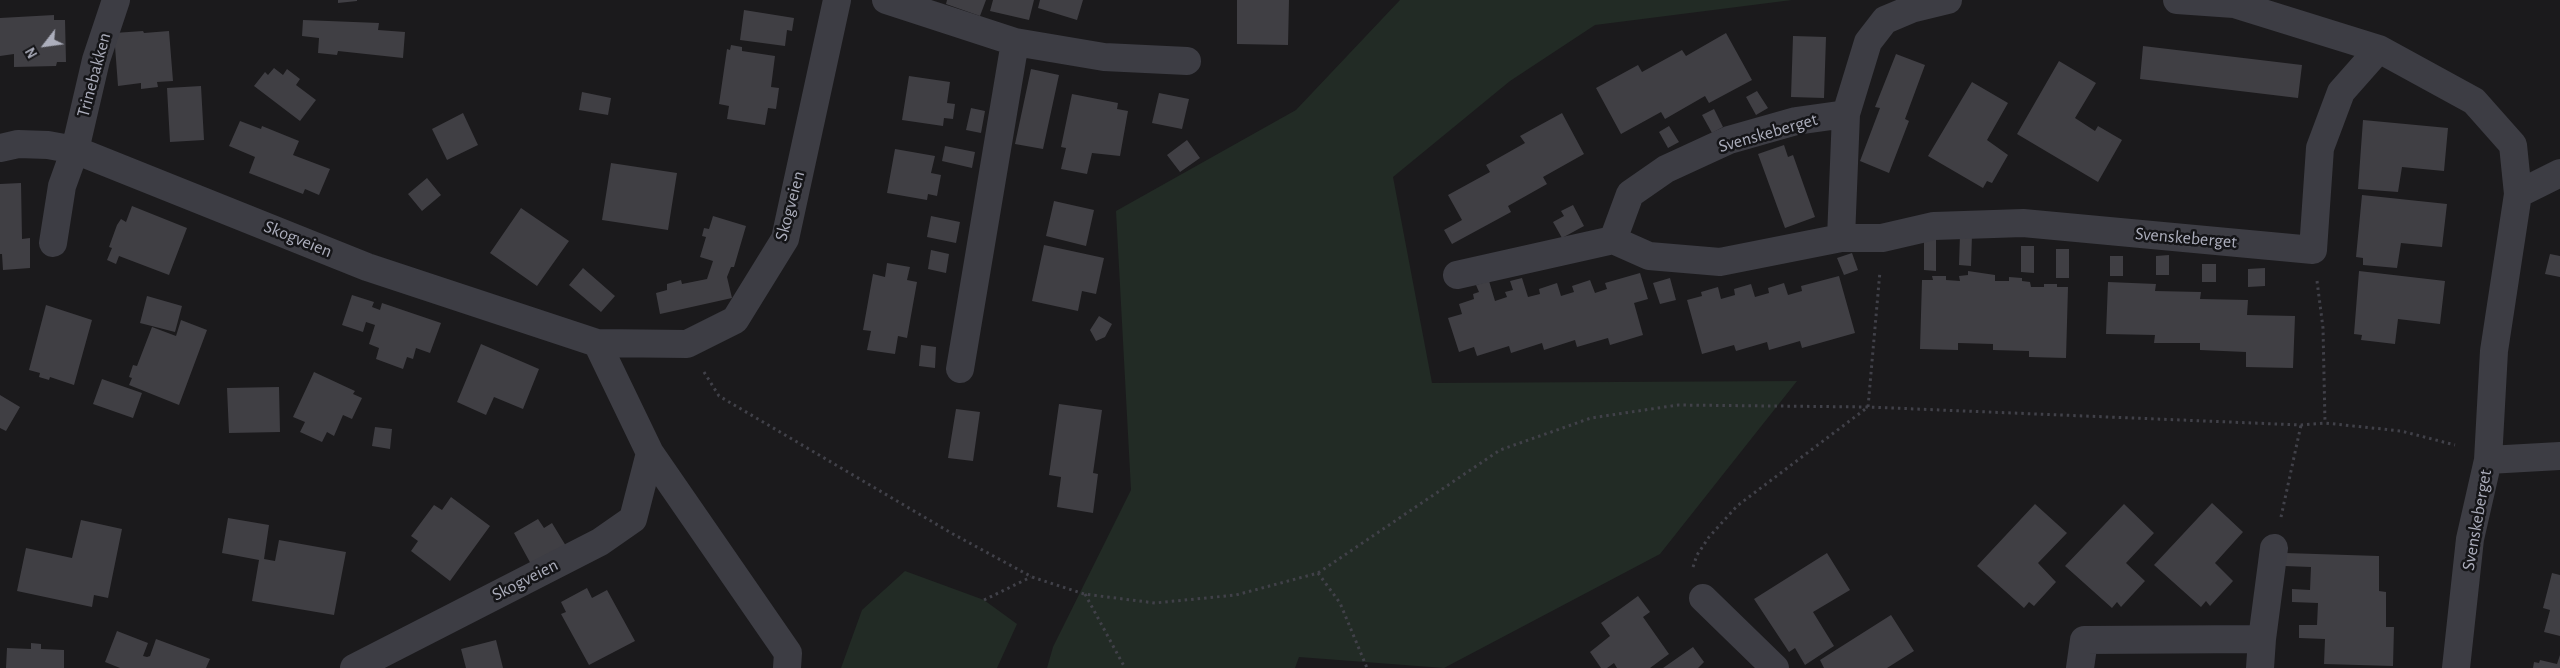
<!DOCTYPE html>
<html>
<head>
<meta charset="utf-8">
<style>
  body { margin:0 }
  #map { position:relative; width:2560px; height:668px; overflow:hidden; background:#1b1a1c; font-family:"Alegreya Sans",sans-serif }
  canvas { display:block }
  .north { position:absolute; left:20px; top:20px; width:50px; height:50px; -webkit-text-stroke:4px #151518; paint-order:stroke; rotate:240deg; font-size:14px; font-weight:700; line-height:20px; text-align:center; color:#acaebc }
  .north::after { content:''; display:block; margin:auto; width:18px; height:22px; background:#acaebc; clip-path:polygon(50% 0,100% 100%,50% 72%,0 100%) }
</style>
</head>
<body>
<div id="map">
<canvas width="2560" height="668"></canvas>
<div class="north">N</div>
</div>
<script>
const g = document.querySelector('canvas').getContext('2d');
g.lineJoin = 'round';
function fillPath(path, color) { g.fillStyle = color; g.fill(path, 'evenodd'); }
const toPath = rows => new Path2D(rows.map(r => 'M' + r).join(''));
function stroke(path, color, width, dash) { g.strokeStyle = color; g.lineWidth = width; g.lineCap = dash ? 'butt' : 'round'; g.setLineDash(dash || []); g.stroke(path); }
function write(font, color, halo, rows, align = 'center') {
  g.font = font + ' "Alegreya Sans",sans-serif'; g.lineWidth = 5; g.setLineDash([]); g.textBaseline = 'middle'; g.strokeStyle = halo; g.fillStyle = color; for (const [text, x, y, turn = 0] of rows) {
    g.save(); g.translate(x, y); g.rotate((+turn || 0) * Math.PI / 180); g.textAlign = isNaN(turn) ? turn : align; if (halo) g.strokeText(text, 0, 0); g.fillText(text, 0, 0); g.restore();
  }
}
fillPath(toPath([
  [1400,0,1792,0,1595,25,1510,81,1393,177,1432,383,1797,381,1660,554,1444,668,1299,657,1295,668,1047,668,1053,647,1131,490,1116,211,1296,110],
  [905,571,984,600,1017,624,997,668,841,668,862,610]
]), '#222b25');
fillPath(toPath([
  [338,0,357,0,357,1,338,3],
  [947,0,986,0,980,16,946,4],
  [993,0,1034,0,1029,20,990,11],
  [1040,0,1083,0,1077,20,1038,8],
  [1237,0,1289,0,1288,45,1237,44],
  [744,10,794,18,792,31,787,30,785,46,740,40],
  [54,15,54,20,65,20,66,62,57,62,56,66,14,67,14,54,0,56,0,18],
  [303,20,379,23,378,30,405,32,403,58,338,51,337,55,318,53,319,38,302,36],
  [143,31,144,33,169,31,173,81,157,82,158,87,141,89,141,83,118,86,114,33],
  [1726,33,1752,80,1709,103,1705,96,1665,119,1661,112,1621,134,1596,88,1638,65,1642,72,1682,50,1686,56],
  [1793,36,1826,37,1824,98,1791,97],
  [731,45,742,47,742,51,775,56,771,87,779,88,776,109,768,108,765,125,727,119,729,106,719,104,727,49,730,50],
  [2143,46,2302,65,2298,98,2140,79],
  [1896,54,1925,65,1905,119,1909,121,1889,173,1860,161,1880,108,1875,107],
  [2059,61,2096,83,2075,118,2095,131,2098,126,2122,140,2098,182,2017,134],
  [274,68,283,75,287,69,300,79,296,85,316,100,300,121,254,86,265,72,268,75],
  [1031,69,1059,75,1043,149,1015,144],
  [909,76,950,82,947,103,955,104,953,119,944,118,943,126,902,120],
  [1972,82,2008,103,1987,140,2008,155,1992,183,1987,181,1983,188,1928,156],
  [201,86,204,140,170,142,167,88],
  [1757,91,1768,108,1756,115,1746,97],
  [582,92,611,98,608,115,579,110],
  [1159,93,1189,99,1182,129,1152,123],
  [1072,94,1118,103,1117,109,1128,111,1120,156,1092,153,1087,174,1061,169,1066,148,1061,147],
  [971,108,985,111,981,133,966,130],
  [1714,109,1723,127,1712,133,1702,115],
  [463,113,478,145,447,160,432,129],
  [1562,113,1584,154,1543,177,1547,184,1508,206,1511,212,1452,244,1444,230,1462,220,1448,195,1490,172,1486,165,1525,143,1520,136],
  [2363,120,2448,128,2444,171,2402,167,2398,192,2358,189],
  [240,121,261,129,262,126,299,141,293,155,330,169,319,195,305,189,303,194,249,173,255,157,229,146],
  [1669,126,1679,142,1668,148,1659,132],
  [1187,140,1200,158,1180,172,1167,155],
  [1784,145,1788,157,1793,155,1815,217,1785,228,1758,154],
  [945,146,975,152,972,168,942,161],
  [895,149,935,156,931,173,941,175,937,196,928,194,927,200,887,193],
  [611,163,677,173,668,230,602,220],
  [427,178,441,195,422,211,408,194],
  [21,183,22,239,30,238,30,268,3,270,2,254,0,254,0,184],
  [2362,195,2447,204,2442,247,2401,243,2397,268,2363,265,2363,258,2356,257],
  [1054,201,1094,210,1086,246,1046,236],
  [1573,205,1584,226,1562,238,1553,222,1564,216,1561,211],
  [132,206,187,228,169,275,119,256,116,264,107,260,112,248,109,247,117,225,121,219,126,222],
  [521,208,569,241,537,286,490,253],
  [713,216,746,226,734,267,731,267,727,277,732,298,660,314,656,293,667,290,667,284,681,280,682,284,707,279,713,261,700,257,706,237,702,236,704,228,709,229],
  [931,216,960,222,956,243,927,237],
  [1960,235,1972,235,1971,266,1959,265],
  [1924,240,1936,240,1936,271,1924,270],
  [1044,245,1104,258,1096,294,1082,291,1078,311,1032,301],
  [2021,246,2034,246,2034,273,2021,272],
  [2056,249,2069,249,2069,278,2056,278],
  [931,250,949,254,946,273,928,269],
  [1852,253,1858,270,1844,275,1837,258],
  [2550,254,2560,256,2560,277,2545,274],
  [2169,255,2169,275,2156,275,2156,256],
  [2110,256,2123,256,2123,276,2110,276],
  [887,263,910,267,907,280,917,282,907,338,898,336,895,354,867,350,871,331,863,330,873,274,885,277],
  [2202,264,2216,264,2216,282,2202,282],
  [583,268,615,296,601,312,569,285],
  [2265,268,2265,286,2248,287,2248,269],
  [1968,271,1995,275,1995,281,2009,281,2009,277,2022,278,2022,281,2030,282,2031,287,2044,287,2044,284,2057,284,2057,287,2068,287,2066,358,2029,357,2029,351,1993,350,1993,344,1958,343,1958,350,1920,349,1922,280,1933,280,1932,276,1946,276,1946,280,1960,281,1959,276,1968,275],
  [2359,271,2445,281,2440,324,2398,319,2395,344,2361,340,2362,335,2354,334],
  [1640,273,1648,299,1634,303,1643,335,1610,345,1608,338,1577,347,1575,340,1544,350,1542,343,1511,353,1509,346,1477,356,1474,347,1459,352,1448,318,1462,314,1459,304,1474,299,1473,294,1479,292,1476,285,1489,281,1495,301,1507,297,1505,292,1513,290,1510,281,1522,278,1528,297,1540,294,1539,289,1557,283,1561,296,1574,292,1572,286,1590,280,1595,293,1607,289,1605,283],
  [1839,276,1855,333,1802,348,1800,341,1769,350,1767,342,1736,351,1734,345,1702,354,1687,300,1702,296,1701,292,1718,287,1721,299,1735,295,1734,289,1751,284,1755,297,1769,293,1768,288,1784,283,1788,295,1802,291,1801,286],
  [1670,278,1676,300,1660,304,1653,283],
  [2108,282,2156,284,2155,291,2201,292,2200,299,2248,300,2247,315,2295,316,2293,368,2246,367,2246,352,2200,350,2200,343,2154,343,2155,335,2106,334],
  [352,295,374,302,372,307,380,310,382,303,441,323,430,353,416,348,413,359,407,357,403,369,376,359,379,348,369,344,375,325,366,322,363,332,342,325],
  [147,296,182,306,175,332,140,323],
  [46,305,92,320,74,385,50,377,49,380,39,377,40,373,29,370],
  [1099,316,1112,324,1105,337,1096,341,1090,330],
  [181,320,207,330,179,405,129,385,132,378,129,377,133,365,137,366,152,327,176,336],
  [481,344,539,369,523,409,494,397,486,415,457,402],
  [921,345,936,347,935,368,919,366],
  [314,372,355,391,353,394,362,398,352,419,343,415,334,436,327,432,322,442,300,432,305,422,293,417],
  [102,379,142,393,133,418,93,404],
  [279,387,280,432,229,433,227,388],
  [0,395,20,407,6,431,0,428],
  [1059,404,1102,410,1093,473,1098,474,1093,513,1057,507,1061,477,1049,475],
  [956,409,980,412,973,461,948,458],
  [375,427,392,429,390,449,372,446],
  [451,497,490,526,450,581,411,551,418,541,411,536,434,505,442,510],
  [2212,503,2243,532,2215,563,2233,581,2210,606,2206,601,2201,607,2154,565],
  [2035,504,2067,533,2038,563,2056,582,2034,606,2029,602,2024,608,1977,566],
  [2124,504,2154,533,2126,563,2145,581,2121,607,2117,602,2112,608,2065,566],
  [228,518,269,525,264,559,275,561,279,540,346,552,334,615,252,601,259,560,222,553],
  [538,519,544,528,552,523,566,546,532,566,514,533],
  [81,520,122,529,108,598,94,595,92,607,17,591,26,548,72,558],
  [1827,553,1850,590,1813,612,1834,646,1805,665,1795,648,1789,652,1754,599],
  [2285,553,2379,556,2379,591,2386,592,2386,627,2394,627,2393,666,2324,664,2325,639,2299,638,2299,625,2317,625,2318,603,2292,602,2292,589,2310,590,2311,567,2284,566],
  [2552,573,2560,575,2560,636,2544,632,2550,610,2543,608],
  [587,588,592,598,607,590,635,641,589,665,561,614,566,612,561,602],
  [1638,596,1650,612,1643,617,1669,654,1650,668,1617,668,1614,663,1607,668,1601,668,1590,652,1610,636,1601,623],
  [1891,615,1914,651,1887,668,1824,668,1820,660],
  [117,631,148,643,143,656,147,657,150,656,156,639,210,659,206,668,120,668,105,662],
  [496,640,503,668,466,668,461,649],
  [31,643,41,644,41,649,64,650,64,668,6,668,7,648,31,649],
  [1693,647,1704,662,1698,668,1663,668],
  [2560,655,2560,668,2533,668,2534,662,2539,663,2540,660,2557,664]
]), '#403f44');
stroke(toPath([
  [2317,281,2323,328,2325,423],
  [704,372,719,396,953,534,1032,577,1084,594,1155,603,1236,595,1318,573,1500,450,1591,418,1678,405,1868,407,2301,425,2325,423,2401,431,2455,445],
  [2281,517,2301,425],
  [1693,567,1697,555,1709,537,1737,506,1868,407,1880,271],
  [1318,573,1340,603,1367,668],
  [1085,594,1125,668],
  [984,600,1031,577]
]), '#414149', 3, [2.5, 4]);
stroke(toPath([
  [886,0,1015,42,1104,57,1187,61],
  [2177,0,2234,4,2379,49,2474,101,2513,145,2518,194,2494,351,2488,460,2470,539,2456,668],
  [0,148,18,144,48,145,75,150,367,267,597,343,687,344,735,320,785,239,837,0],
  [2518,194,2560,173],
  [1841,238,1846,114,1868,42,1885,20,1911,9,1948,0],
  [1613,240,1630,194,1666,169,1729,140,1796,121,1846,114],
  [53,243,62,186,75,150,96,60,116,0],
  [1457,275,1613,240,1649,256,1720,262,1841,238,1882,238,1934,226,2023,223,2313,250,2320,148,2341,92,2379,49],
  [597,343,650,453,788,653,787,668],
  [960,369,1015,42],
  [2488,460,2560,456],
  [1703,598,1775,668],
  [2262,639,2274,548],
  [354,668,600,542,633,519,650,453],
  [2080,668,2084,640,2262,639,2260,668]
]), '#3d3d44', 28);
write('18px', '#acaebc', '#151518', [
  ["Trinebakken",94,75,-75],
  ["Svenskeberget",1768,133,-16],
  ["Skogveien",790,206,-75],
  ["Svenskeberget",2186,238,5],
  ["Skogveien",298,239,22],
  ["Svenskeberget",2477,520,-80],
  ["Skogveien",525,580,-27]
]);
</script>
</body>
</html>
